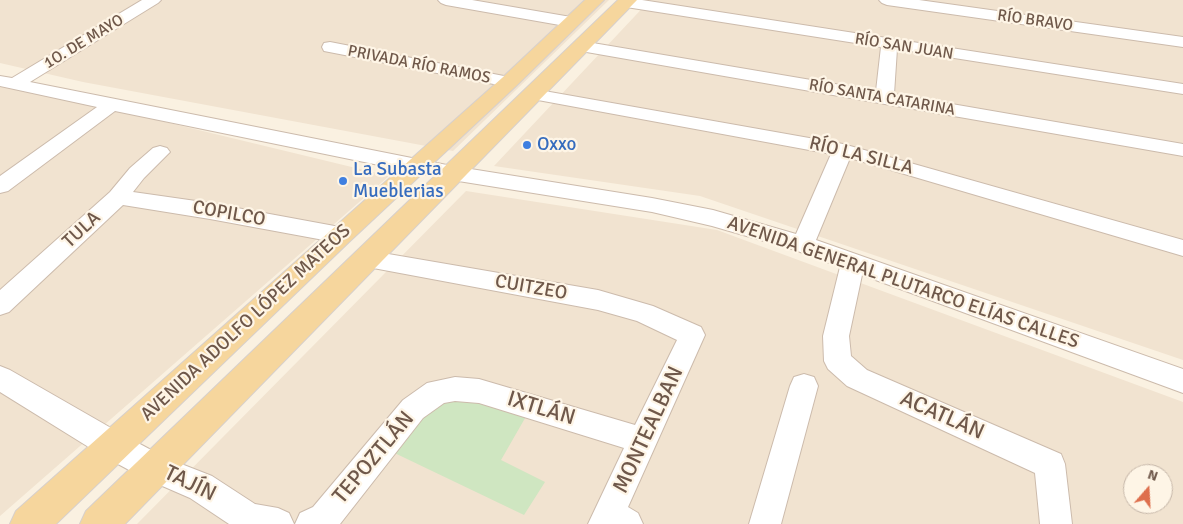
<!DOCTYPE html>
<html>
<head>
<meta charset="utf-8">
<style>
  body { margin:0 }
  #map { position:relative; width:1183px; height:524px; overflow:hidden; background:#faf1e1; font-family:Signika,sans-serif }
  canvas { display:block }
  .north { position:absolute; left:1123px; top:464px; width:50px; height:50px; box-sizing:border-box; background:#fef5e6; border:1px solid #c5b6a8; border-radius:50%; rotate:19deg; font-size:14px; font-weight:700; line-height:20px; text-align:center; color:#6f584a }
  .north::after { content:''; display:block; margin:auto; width:18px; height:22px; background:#de6f4d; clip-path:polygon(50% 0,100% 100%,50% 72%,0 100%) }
</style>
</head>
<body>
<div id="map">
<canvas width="1183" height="524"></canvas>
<div class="north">N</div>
</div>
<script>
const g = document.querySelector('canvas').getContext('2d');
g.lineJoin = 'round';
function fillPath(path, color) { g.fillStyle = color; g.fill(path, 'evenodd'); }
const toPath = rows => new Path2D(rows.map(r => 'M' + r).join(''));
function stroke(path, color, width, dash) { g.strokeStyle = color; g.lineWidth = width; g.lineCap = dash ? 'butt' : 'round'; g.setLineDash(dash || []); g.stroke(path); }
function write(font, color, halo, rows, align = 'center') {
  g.font = font + ' Signika,sans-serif'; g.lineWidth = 4.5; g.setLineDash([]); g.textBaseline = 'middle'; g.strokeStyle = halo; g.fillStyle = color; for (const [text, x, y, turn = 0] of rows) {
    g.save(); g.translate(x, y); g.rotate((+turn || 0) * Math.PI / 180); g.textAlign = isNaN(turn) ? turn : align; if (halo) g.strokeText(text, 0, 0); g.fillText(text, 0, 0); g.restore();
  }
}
fillPath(toPath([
  [0,0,609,0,453,151,83,82,0,63],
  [650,0,1183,0,1183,360,700,196,494,166],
  [0,82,389,176,0,516],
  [466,191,717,230,1183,402,1183,524,137,524],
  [1133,474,1163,474,1163,504,1133,504]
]), '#f1e3d0');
fillPath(toPath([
  [437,392,532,406,501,460,545,482,524,515,382,447]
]), '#cfe6c1');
const minor = toPath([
  [142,0,161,0,158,3,30,82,452,166,652,198,713,210,796,234,831,154,527,98,524,94,527,90,533,89,843,144,1183,240,1183,256,850,158,816,240,1183,369,1183,393,862,275,849,336,851,356,867,370,1061,454,1065,464,1072,524,1040,524,1035,473,847,386,828,369,824,361,823,336,840,267,795,250,712,226,652,212,452,180,115,111,8,191,0,193,0,176,97,107,0,86,0,76,12,78,142,0],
  [438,0,472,0,571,17,577,19,579,22,577,25,571,27,446,5,441,3,438,0],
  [620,0,642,0,1183,84,1183,94,897,49,894,94,1183,144,1183,156,575,50,573,46,575,42,581,41,876,91,881,47,626,7,621,5,618,2,620,0],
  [879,0,919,0,1183,37,1183,47,887,5,882,3,879,0],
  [330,42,509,77,515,78,518,82,515,86,509,87,324,51,322,47,324,43,330,42],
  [160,146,167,148,170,152,144,178,133,192,210,203,340,227,348,229,351,235,348,241,340,243,210,219,123,205,9,312,0,315,0,290,110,192,130,168,153,148,160,146],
  [365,250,598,290,653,306,701,327,705,335,628,507,638,513,643,524,588,524,624,448,479,403,455,401,444,403,423,418,340,524,295,524,300,513,313,507,403,400,427,383,455,377,479,379,635,425,677,340,637,321,598,310,357,265,353,259,357,253,365,250],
  [0,366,10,370,125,436,166,458,212,476,255,504,278,508,289,513,294,524,229,524,190,498,144,478,103,456,0,392,0,366],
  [804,374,814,377,818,386,781,524,749,524,790,386,794,377,804,374]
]);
const major = toPath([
  [585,0,604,0,516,86,349,242,56,524,10,524,16,511,502,78,585,0],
  [618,0,637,0,125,524,80,524,86,511,618,0]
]);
stroke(minor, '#ccbbac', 2);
stroke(major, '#d7d0cc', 2);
fillPath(minor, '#fff');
fillPath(major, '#f6d69d');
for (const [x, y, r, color] of [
  [527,145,5,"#3f7fe0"],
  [343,181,5,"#3f7fe0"]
]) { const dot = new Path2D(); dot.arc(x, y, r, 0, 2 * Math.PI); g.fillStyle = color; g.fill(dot); stroke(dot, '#fef5e6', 2); }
write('16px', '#6f584a', '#fef5e6', [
  ["RÍO BRAVO",1035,21,8],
  ["1O. DE MAYO",84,42,-31],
  ["RÍO SAN JUAN",904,47,9],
  ["PRIVADA RÍO RAMOS",419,65,11],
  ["RÍO SANTA CATARINA",882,98,10]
]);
write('19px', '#366cbe', '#fef5e6', [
  ["Oxxo",537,145],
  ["La Subasta",353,170],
  ["Mueblerias",353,192]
], 'left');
write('19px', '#6f584a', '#fef5e6', [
  ["RÍO LA SILLA",861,156,14],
  ["COPILCO",229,214,10],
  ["TULA",82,230,-43],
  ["AVENIDA GENERAL PLUTARCO ELÍAS CALLES",903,283,19],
  ["CUITZEO",531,288,10],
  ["AVENIDA ADOLFO LÓPEZ MATEOS",246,323,-43]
]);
write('22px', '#6f584a', '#fef5e6', [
  ["IXTLÁN",541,409,17],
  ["ACATLÁN",942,416,24],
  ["MONTEALBAN",649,430,-65],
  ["TEPOZTLÁN",374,458,-50],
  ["TAJÍN",190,484,26]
]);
</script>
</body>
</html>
